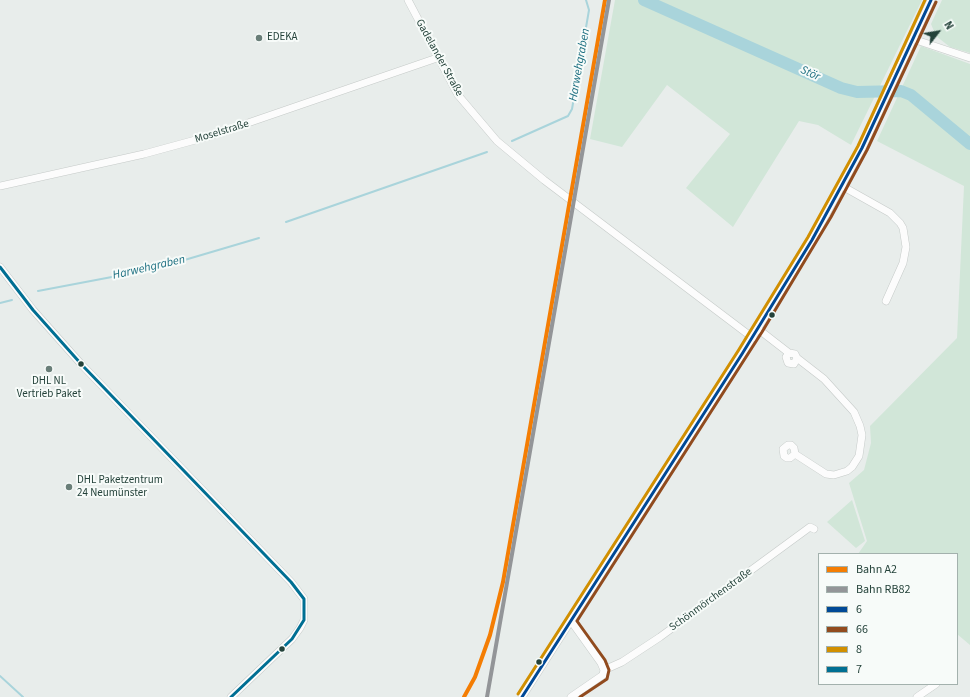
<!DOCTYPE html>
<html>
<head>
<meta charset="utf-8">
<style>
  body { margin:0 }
  #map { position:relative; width:970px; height:697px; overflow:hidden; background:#e8edeb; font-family:"Source Sans 3",sans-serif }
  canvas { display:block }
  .legend { position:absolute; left:818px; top:553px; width:140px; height:132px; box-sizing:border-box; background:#f7fbf9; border:1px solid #a3b1ad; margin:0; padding:5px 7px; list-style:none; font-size:12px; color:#24423a }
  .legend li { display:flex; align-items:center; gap:8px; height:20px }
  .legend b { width:20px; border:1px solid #a3b1ad }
  .north { position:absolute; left:918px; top:12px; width:40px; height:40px; -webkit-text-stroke:3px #f7fbf9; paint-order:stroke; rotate:59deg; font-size:11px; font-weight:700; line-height:16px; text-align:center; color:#24423a }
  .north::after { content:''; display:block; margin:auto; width:14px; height:18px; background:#24423a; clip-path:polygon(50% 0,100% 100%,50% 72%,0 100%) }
</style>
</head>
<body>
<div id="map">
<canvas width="970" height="697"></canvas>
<ul class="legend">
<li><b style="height:5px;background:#f47d03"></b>Bahn A2</li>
<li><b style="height:5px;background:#939598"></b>Bahn RB82</li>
<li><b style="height:5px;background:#004996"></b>6</li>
<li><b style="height:5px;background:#914b1e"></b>66</li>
<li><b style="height:5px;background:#d18f00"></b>8</li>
<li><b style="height:5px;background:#006f93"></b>7</li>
</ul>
<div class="north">N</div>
</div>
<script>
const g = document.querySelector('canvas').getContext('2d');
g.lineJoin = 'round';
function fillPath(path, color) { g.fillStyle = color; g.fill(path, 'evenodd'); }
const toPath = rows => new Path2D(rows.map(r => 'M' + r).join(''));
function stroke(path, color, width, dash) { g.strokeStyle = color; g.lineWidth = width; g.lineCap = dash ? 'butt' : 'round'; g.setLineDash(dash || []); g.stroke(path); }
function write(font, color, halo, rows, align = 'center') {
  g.font = font + ' "Source Sans 3",sans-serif'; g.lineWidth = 4; g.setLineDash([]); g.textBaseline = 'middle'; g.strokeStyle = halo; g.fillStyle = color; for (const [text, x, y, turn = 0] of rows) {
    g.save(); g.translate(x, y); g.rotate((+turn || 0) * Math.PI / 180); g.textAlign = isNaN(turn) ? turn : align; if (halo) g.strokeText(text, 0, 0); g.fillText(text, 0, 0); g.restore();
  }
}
fillPath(toPath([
  [615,0,922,0,851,145,818,125,799,121,733,227,686,188,730,134,667,85,622,147,590,139],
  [942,0,970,0,970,53,950,47,936,36,931,24],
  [921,46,970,64,970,645,957,634,957,554,858,554,867,541,849,483,864,470,871,443,870,426,957,338,964,186,877,141],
  [852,500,865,541,856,548,827,522]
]), '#d1e6d8');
stroke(toPath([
  [512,141,568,116,572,109,589,10,586,0],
  [286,222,487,152],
  [38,291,154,269,259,238],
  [0,303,12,300],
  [0,676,23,697]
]), '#a9d4db', 2);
stroke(toPath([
  [644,0,841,88,857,92,901,91,911,95,970,144]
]), '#a9d4db', 12);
const minor = toPath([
  [408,0,458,95,497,141,544,180,753,338],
  [913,39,970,58],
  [0,186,144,154,210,136,437,58],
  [842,186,890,213,900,223,903,228,906,247,903,263,886,301],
  [0,267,33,310,82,365,291,582,304,599,304,620,300,628,292,639,231,697],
  [758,329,789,353,795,354,797,358,824,379,854,412,860,426,862,435,859,456,852,467,847,471,834,475,826,474,795,454,794,448,791,445,788,445,783,449,784,456,787,458,790,458,795,454],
  [789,353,786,357,788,363,794,364,797,358],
  [571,621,601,663,604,670,603,675,571,697],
  [604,670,622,662,660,637,810,527,814,529],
  [522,697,742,354,812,240,862,148,931,0],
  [917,697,936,684]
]);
stroke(minor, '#c5cac8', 8);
stroke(minor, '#fcfcfc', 7);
stroke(toPath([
  [522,697,742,354,812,240,862,148,931,0]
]), '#004996', 3);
stroke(toPath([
  [580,697,607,679,609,670,605,660,577,621,762,332,831,217,867,150,936,2]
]), '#914b1e', 3);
stroke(toPath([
  [518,694,738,351,808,237,858,146,925,0]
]), '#d18f00', 3);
stroke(toPath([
  [0,267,33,310,82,365,291,582,304,599,304,620,292,639,231,697]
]), '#006f93', 3);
stroke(toPath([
  [464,697,475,677,490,635,503,582,605,0]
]), '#f47d03', 4);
stroke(toPath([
  [487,697,609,0]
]), '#939598', 4);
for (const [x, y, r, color] of [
  [259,38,4,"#697e78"],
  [772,315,3.5,"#24423a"],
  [81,364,3.5,"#24423a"],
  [49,369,4,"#697e78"],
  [69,487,4,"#697e78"],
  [282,649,3.5,"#24423a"],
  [539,662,3.5,"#24423a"]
]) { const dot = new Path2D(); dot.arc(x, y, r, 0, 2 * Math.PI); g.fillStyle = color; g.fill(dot); stroke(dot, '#f7fbf9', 1.5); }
write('11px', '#24423a', '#f7fbf9', [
  ["EDEKA",267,38],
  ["DHL NL",49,382,"center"],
  ["Vertrieb Paket",49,395,"center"],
  ["DHL Paketzentrum",77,481],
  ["24 Neumünster",77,494]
], 'left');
write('11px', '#24423a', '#f7fbf9', [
  ["Gadelander Straße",439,58,61],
  ["Moselstraße",222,132,-17],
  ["Schönmörchenstraße",711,600,-36]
]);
write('italic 12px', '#1c6f80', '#f7fbf9', [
  ["Harwehgraben",580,65,-80],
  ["Stör",810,74,24],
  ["Harwehgraben",149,268,-13]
]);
</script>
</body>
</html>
